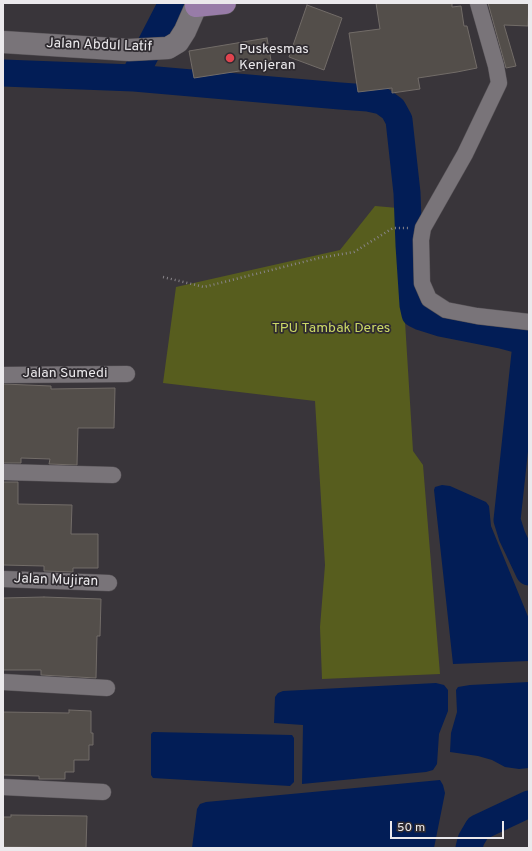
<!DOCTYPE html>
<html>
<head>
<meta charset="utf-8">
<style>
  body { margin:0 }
  #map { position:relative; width:532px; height:851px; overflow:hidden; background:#39353a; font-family:Overpass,sans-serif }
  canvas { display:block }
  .frame { position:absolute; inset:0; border:4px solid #ebe9ec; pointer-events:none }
  .scale { position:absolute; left:390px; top:821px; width:114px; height:18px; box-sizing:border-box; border:2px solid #ebe9ec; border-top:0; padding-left:5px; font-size:12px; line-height:14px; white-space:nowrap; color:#ebe9ec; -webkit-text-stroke:3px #2f2b30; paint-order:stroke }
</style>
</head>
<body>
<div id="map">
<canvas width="532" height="851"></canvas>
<div class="frame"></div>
<div class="scale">50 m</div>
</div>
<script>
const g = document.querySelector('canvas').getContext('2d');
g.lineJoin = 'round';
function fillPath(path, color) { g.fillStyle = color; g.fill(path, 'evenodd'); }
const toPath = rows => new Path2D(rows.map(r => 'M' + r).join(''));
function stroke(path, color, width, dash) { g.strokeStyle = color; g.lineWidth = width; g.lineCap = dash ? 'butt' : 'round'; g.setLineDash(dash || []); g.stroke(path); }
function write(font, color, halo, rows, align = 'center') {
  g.font = font + ' Overpass,sans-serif'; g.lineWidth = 3.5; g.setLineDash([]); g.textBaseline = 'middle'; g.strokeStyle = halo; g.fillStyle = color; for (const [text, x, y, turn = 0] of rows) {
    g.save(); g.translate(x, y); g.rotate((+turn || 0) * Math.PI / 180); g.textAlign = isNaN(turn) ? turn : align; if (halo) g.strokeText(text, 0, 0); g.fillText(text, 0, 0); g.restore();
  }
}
fillPath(toPath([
  [375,206,398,208,413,451,423,465,440,674,322,679,320,627,325,565,315,401,163,383,176,287,340,250]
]), '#575d1e');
fillPath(toPath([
  [442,485,450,486,486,502,489,506,491,526,529,619,529,661,453,664,434,490,435,487],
  [529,682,529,768,519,769,505,767,492,760,478,756,450,752,451,733,457,712,456,690,458,687,470,685],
  [436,683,444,685,448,690,448,711,439,734,437,764,433,770,426,772,302,784,303,725,274,723,275,697,278,693,283,691],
  [153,732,292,735,294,738,294,782,290,786,153,778,151,775,151,734],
  [440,780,443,785,445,793,434,848,192,848,197,809,200,804,206,802]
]), '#021d56');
stroke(toPath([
  [137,71,172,3],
  [3,73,134,78,340,96,368,98,382,101,393,109,399,120,407,193,409,245,413,305,415,314,421,317,440,323,501,335,516,339,526,344,507,520,512,536,529,572],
  [469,848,471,840,478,828,529,804]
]), '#021d56', 27);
const building = toPath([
  [376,3,452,3,452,7,461,6,464,26,467,26,477,68,457,72,418,78,420,89,392,93,392,88,358,92,349,33,380,29,376,3],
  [488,3,529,3,528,26,504,25,516,66,506,68,488,3],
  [307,5,342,18,324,70,289,57,307,5],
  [267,38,272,66,194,78,189,51,267,38],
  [3,384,51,386,51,389,115,388,114,428,78,428,77,465,49,464,50,459,21,458,21,463,3,463,3,384],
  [3,482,18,482,18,504,72,505,71,534,98,534,98,568,73,568,73,572,44,571,44,566,3,565,3,482],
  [44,597,101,599,100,636,97,636,96,678,41,675,41,670,3,670,3,598,44,597],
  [69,710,91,711,91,733,93,733,93,745,89,745,89,760,74,760,74,772,65,772,65,779,39,779,39,776,3,775,3,712,69,713,69,710],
  [11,815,87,816,86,848,3,847,3,817,11,817,11,815]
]);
fillPath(building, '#534e4a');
stroke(building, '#726c68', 1);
const street = toPath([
  [478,3,496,66,499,83,465,154,423,228,421,240,422,283,429,299,446,310,477,316,529,322],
  [3,375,127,374],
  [3,472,113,475],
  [3,579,109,583],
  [3,682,107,688],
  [3,787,103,792]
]);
const secondary = toPath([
  [3,42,129,50,168,48,178,42,185,31,196,6]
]);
const primary = toPath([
  [197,3,196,6,225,3]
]);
stroke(street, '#565256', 17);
stroke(secondary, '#565256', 23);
stroke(primary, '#565256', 23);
stroke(toPath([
  [163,277,204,287,319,258,354,252,393,228,409,228]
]), '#89858a', 2.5, [1, 3]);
stroke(street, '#797479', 16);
stroke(secondary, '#797479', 22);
stroke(primary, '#987ca8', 22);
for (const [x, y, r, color] of [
  [230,58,5,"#e0444e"]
]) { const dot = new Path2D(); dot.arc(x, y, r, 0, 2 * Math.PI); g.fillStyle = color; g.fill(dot); stroke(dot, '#2f2b30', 1.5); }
write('14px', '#ebe9ec', '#2f2b30', [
  ["Jalan Abdul Latif",99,46,2],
  ["Jalan Sumedi",65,374],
  ["Jalan Mujiran",56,581,2]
]);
write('14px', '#ebe9ec', '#2f2b30', [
  ["Puskesmas",239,50],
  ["Kenjeran",239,66]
], 'left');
write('14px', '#cbd866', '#2f2b30', [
  ["TPU Tambak Deres",331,329]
]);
</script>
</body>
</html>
